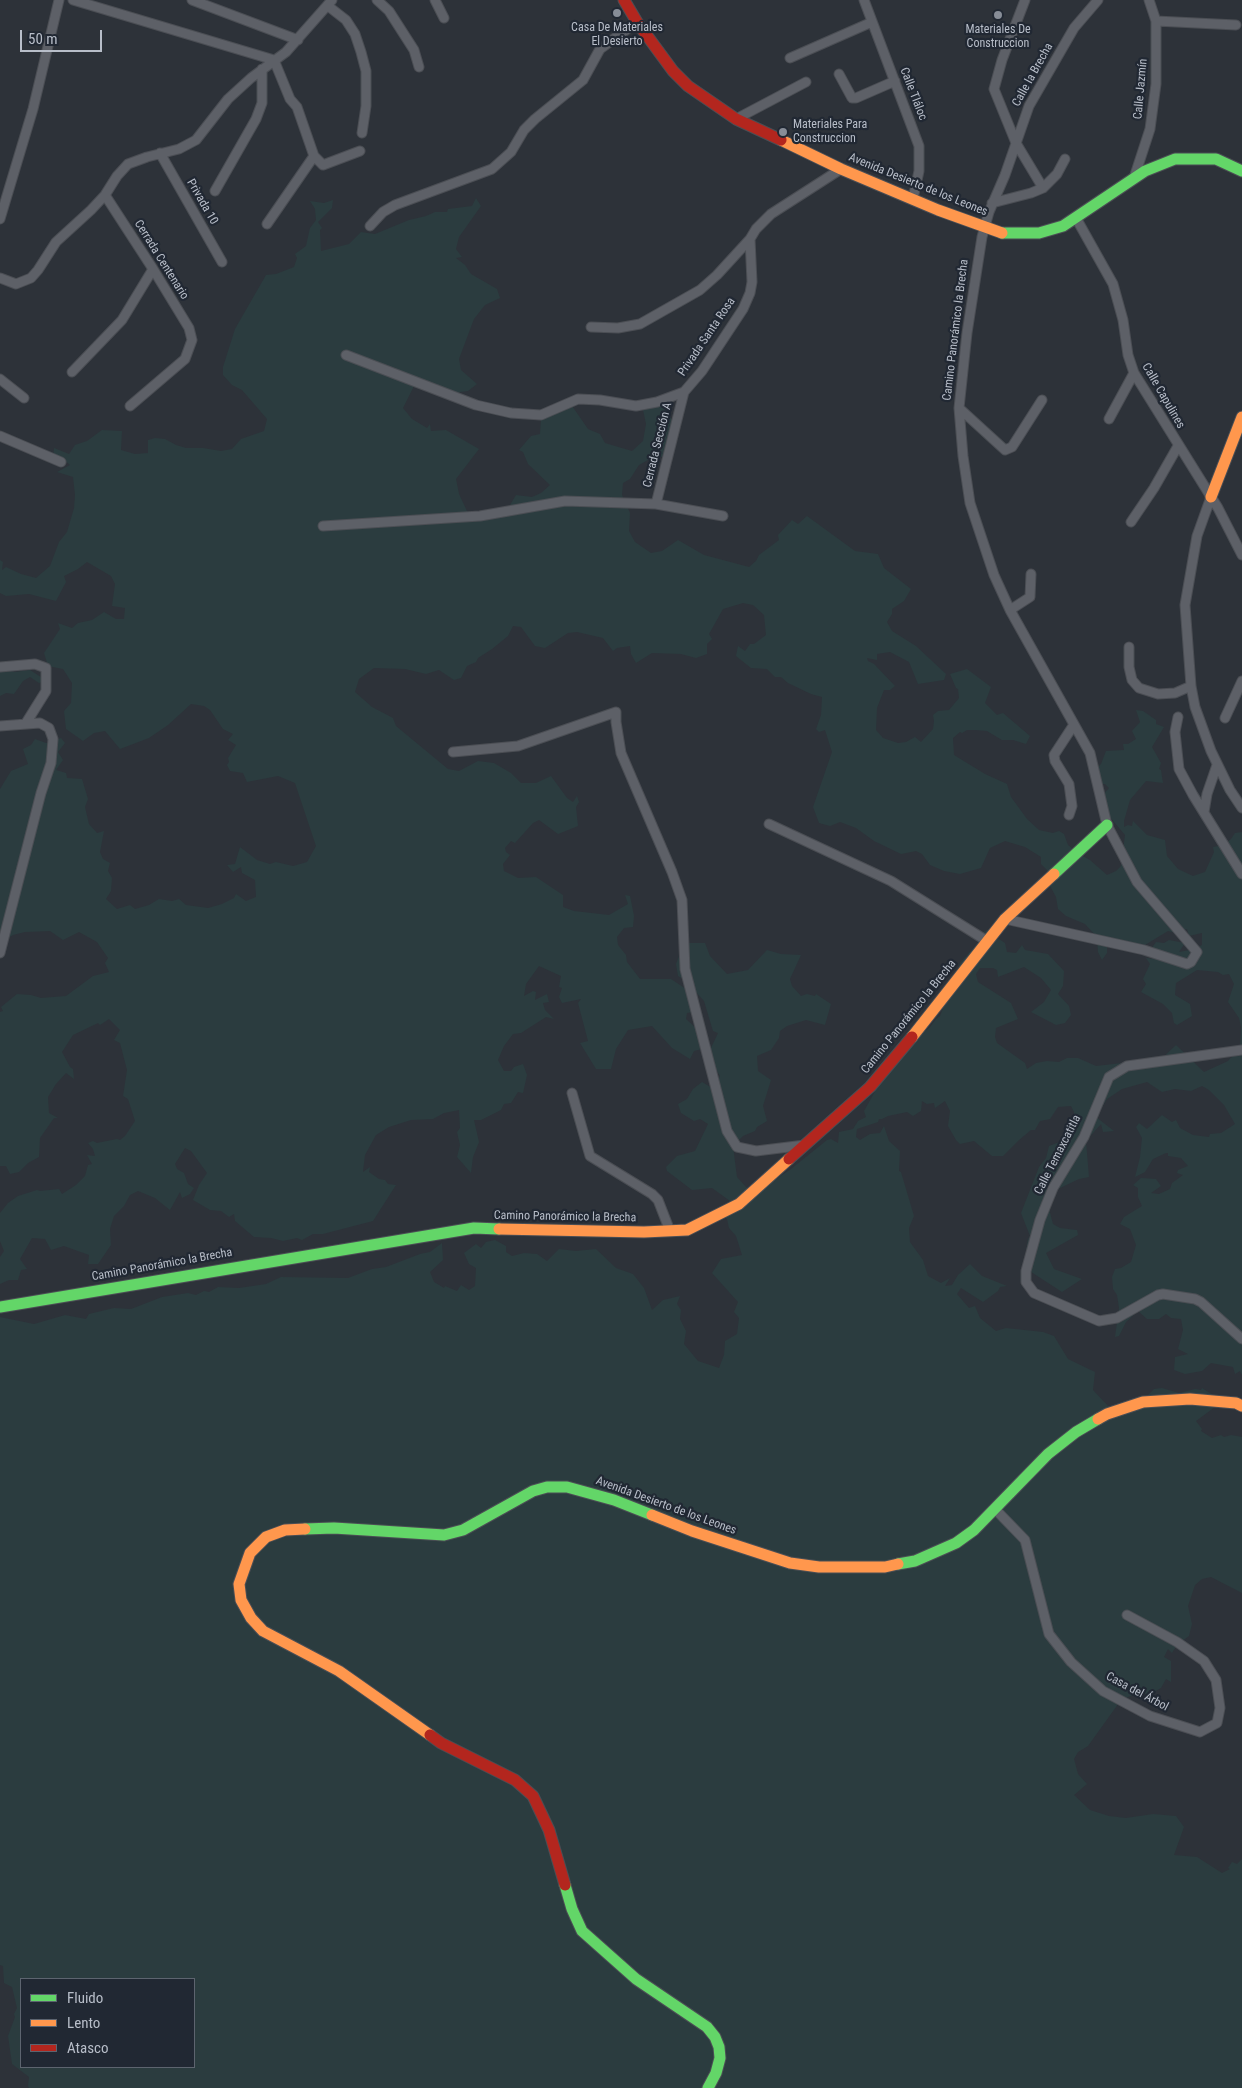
<!DOCTYPE html>
<html>
<head>
<meta charset="utf-8">
<style>
  body { margin:0 }
  #map { position:relative; width:1242px; height:2088px; overflow:hidden; background:#2d3239; font-family:"Roboto Condensed",sans-serif }
  canvas { display:block }
  .legend { position:absolute; left:20px; top:1978px; width:175px; height:90px; box-sizing:border-box; background:#212833; border:1px solid #5d646f; margin:0; padding:6px 9px; list-style:none; font-size:15px; color:#b8bec9 }
  .legend li { display:flex; align-items:center; gap:10px; height:25px }
  .legend b { width:25px; border:1px solid #5d646f }
  .scale { position:absolute; left:20px; top:30px; width:82px; height:22px; box-sizing:border-box; border:2px solid #b8bec9; border-top:0; padding-left:6px; font-size:15px; line-height:18px; white-space:nowrap; color:#b8bec9; -webkit-text-stroke:4px #212833; paint-order:stroke }
</style>
</head>
<body>
<div id="map">
<canvas width="1242" height="2088"></canvas>
<ul class="legend">
<li><b style="height:6px;background:#63d668"></b>Fluido</li>
<li><b style="height:6px;background:#ff974d"></b>Lento</li>
<li><b style="height:6px;background:#b3261e"></b>Atasco</li>
</ul>
<div class="scale">50 m</div>
</div>
<script>
const g = document.querySelector('canvas').getContext('2d');
g.lineJoin = 'round';
function fillPath(path, color) { g.fillStyle = color; g.fill(path, 'evenodd'); }
const toPath = rows => new Path2D(rows.map(r => 'M' + r).join(''));
function stroke(path, color, width, dash) { g.strokeStyle = color; g.lineWidth = width; g.lineCap = dash ? 'butt' : 'round'; g.setLineDash(dash || []); g.stroke(path); }
function write(font, color, halo, rows, align = 'center') {
  g.font = font + ' "Roboto Condensed",sans-serif'; g.lineWidth = 4.5; g.setLineDash([]); g.textBaseline = 'middle'; g.strokeStyle = halo; g.fillStyle = color; for (const [text, x, y, turn = 0] of rows) {
    g.save(); g.translate(x, y); g.rotate((+turn || 0) * Math.PI / 180); g.textAlign = isNaN(turn) ? turn : align; if (halo) g.strokeText(text, 0, 0); g.fillText(text, 0, 0); g.restore();
  }
}
fillPath(toPath([
  [476,198,481,206,459,237,456,249,462,257,456,258,465,265,471,274,497,289,500,298,485,305,474,319,459,359,461,370,477,384,468,391,460,392,453,397,438,389,437,384,430,383,414,386,403,408,412,419,427,428,430,424,431,431,446,430,479,449,456,479,459,494,467,511,480,515,507,510,516,495,532,497,541,493,550,485,528,464,523,452,519,450,531,436,540,434,541,419,557,402,570,403,588,429,600,434,605,443,632,451,643,441,646,424,643,410,638,402,656,403,664,408,679,430,662,457,655,456,639,465,630,479,623,483,622,495,630,513,629,531,635,542,651,553,662,551,678,540,704,555,749,567,756,561,759,555,779,540,778,535,792,520,798,524,807,516,855,551,878,554,884,568,911,589,904,601,892,609,892,614,887,622,892,631,916,646,946,674,944,680,918,684,909,662,890,652,877,654,877,660,867,658,868,661,874,664,895,686,890,690,884,690,877,708,876,730,883,738,898,743,906,742,915,737,921,742,933,729,934,721,933,715,938,711,949,710,959,698,958,689,956,688,950,674,967,669,991,687,985,703,997,715,1003,713,1030,736,1026,744,1013,740,1002,740,987,731,975,730,967,730,962,733,960,732,953,738,954,755,985,774,1007,784,1011,797,1027,819,1039,830,1053,833,1059,831,1064,834,1068,845,1079,854,1090,860,1107,875,1116,871,1121,866,1125,835,1103,809,1102,796,1109,788,1105,784,1098,784,1096,769,1101,764,1106,751,1124,750,1123,744,1128,744,1136,739,1132,731,1140,722,1136,710,1143,711,1156,720,1156,724,1164,727,1152,747,1161,763,1159,769,1161,770,1163,783,1146,781,1130,800,1124,821,1124,827,1128,825,1132,826,1133,821,1147,835,1165,840,1167,856,1178,869,1193,876,1205,872,1214,852,1213,847,1224,845,1231,839,1235,833,1242,832,1242,1375,1240,1371,1235,1374,1233,1367,1211,1363,1202,1371,1185,1374,1174,1370,1175,1357,1188,1354,1178,1349,1183,1330,1181,1319,1171,1318,1166,1314,1159,1319,1147,1319,1138,1311,1126,1322,1119,1336,1115,1337,1119,1308,1117,1295,1113,1289,1112,1277,1115,1269,1121,1268,1131,1262,1136,1245,1130,1229,1120,1224,1124,1217,1142,1206,1138,1197,1138,1188,1133,1185,1141,1178,1156,1179,1161,1186,1151,1193,1159,1194,1170,1189,1172,1183,1183,1175,1177,1173,1178,1170,1188,1166,1181,1158,1168,1156,1168,1153,1166,1153,1153,1159,1145,1172,1135,1177,1140,1157,1142,1138,1136,1127,1139,1123,1147,1129,1162,1115,1172,1122,1176,1120,1180,1128,1193,1135,1209,1137,1210,1134,1221,1133,1235,1124,1224,1105,1209,1090,1202,1086,1191,1091,1175,1089,1162,1092,1147,1082,1122,1089,1107,1099,1096,1117,1114,1131,1103,1132,1101,1124,1086,1141,1089,1177,1079,1179,1058,1189,1047,1201,1053,1224,1060,1228,1077,1230,1078,1235,1046,1253,1054,1269,1082,1279,1062,1292,1025,1268,1028,1257,1026,1251,1028,1239,1030,1236,1021,1213,1039,1167,1046,1158,1049,1146,1062,1141,1074,1123,1074,1112,1071,1106,1058,1107,1050,1119,1040,1121,1035,1130,1031,1130,1019,1140,1003,1156,992,1156,974,1141,960,1144,956,1140,948,1126,950,1111,945,1101,935,1108,934,1103,927,1104,922,1101,921,1111,913,1116,907,1112,888,1116,882,1119,879,1119,878,1122,857,1129,856,1137,860,1140,870,1134,880,1133,884,1126,889,1141,900,1151,899,1171,901,1172,914,1216,909,1228,910,1242,923,1260,928,1276,941,1283,950,1278,945,1286,952,1285,958,1275,970,1264,982,1276,1007,1286,1000,1287,998,1291,983,1302,961,1288,957,1294,969,1308,975,1306,980,1318,996,1331,1006,1328,1043,1332,1054,1336,1068,1359,1095,1372,1093,1390,1109,1407,1139,1404,1154,1389,1162,1388,1179,1393,1195,1389,1201,1390,1202,1388,1213,1395,1215,1407,1196,1421,1202,1429,1201,1431,1212,1438,1221,1435,1224,1437,1231,1435,1242,1437,1242,1593,1211,1577,1202,1579,1195,1585,1188,1606,1192,1624,1189,1636,1177,1645,1172,1653,1168,1649,1164,1657,1171,1661,1171,1682,1166,1679,1161,1688,1150,1694,1135,1694,1121,1700,1088,1746,1078,1752,1074,1759,1078,1774,1087,1784,1074,1795,1090,1810,1109,1816,1126,1818,1153,1814,1176,1816,1184,1827,1174,1855,1197,1857,1222,1873,1230,1869,1228,1868,1232,1862,1237,1864,1242,1859,1242,2088,29,2088,28,2086,29,2077,12,2064,8,2036,15,2017,14,2014,17,2008,12,1987,4,1983,3,1966,0,1965,0,1317,34,1324,65,1315,86,1319,89,1314,114,1308,131,1309,162,1297,188,1293,196,1295,204,1291,209,1292,218,1287,239,1288,266,1284,281,1277,348,1278,372,1269,386,1267,420,1254,430,1252,442,1243,443,1260,430,1272,434,1282,444,1288,445,1286,457,1291,461,1285,469,1290,475,1286,476,1268,469,1264,464,1253,476,1244,481,1248,486,1242,495,1240,506,1246,506,1252,512,1256,524,1253,537,1254,547,1261,559,1249,576,1251,596,1249,616,1268,633,1274,644,1288,652,1310,663,1300,680,1296,677,1304,681,1310,680,1319,686,1331,684,1344,698,1361,719,1368,724,1355,725,1341,737,1334,739,1318,734,1312,738,1302,712,1273,721,1259,742,1255,736,1236,729,1228,727,1219,723,1216,725,1208,730,1201,712,1188,692,1190,667,1171,666,1167,677,1156,695,1151,708,1124,700,1119,694,1121,681,1113,678,1104,687,1099,693,1089,702,1082,712,1088,720,1076,714,1066,715,1064,710,1050,718,1033,713,1031,704,1001,685,980,678,976,676,964,682,948,688,943,705,943,710,956,727,974,748,970,767,950,781,954,801,955,790,979,792,986,801,996,807,994,815,996,816,994,831,1004,825,1025,806,1020,787,1026,780,1031,779,1038,771,1050,757,1056,758,1071,771,1080,763,1106,767,1121,757,1127,755,1131,743,1136,733,1146,737,1177,746,1187,755,1193,791,1169,827,1140,831,1139,838,1143,839,1132,853,1129,858,1121,866,1117,864,1111,883,1077,913,1041,930,1027,936,1019,940,1016,960,963,983,937,983,932,994,927,993,935,1005,943,1007,952,1016,953,1022,945,1025,950,1048,954,1064,971,1063,986,1058,994,1069,1006,1071,1015,1065,1023,1056,1025,1031,1012,1044,1002,1051,990,1041,978,1024,967,998,977,997,970,993,968,980,968,976,974,978,982,1011,1003,1018,1019,996,1028,995,1037,997,1043,1025,1063,1027,1069,1036,1063,1047,1061,1059,1062,1067,1058,1078,1058,1096,1066,1122,1063,1138,1064,1158,1062,1176,1045,1204,1072,1228,1061,1240,1047,1241,1027,1239,1018,1228,1002,1234,984,1229,974,1223,975,1218,972,1197,970,1176,983,1175,995,1190,1004,1192,1016,1177,1025,1174,1023,1172,1013,1163,1004,1141,992,1146,984,1143,979,1150,964,1146,958,1156,959,1151,949,1156,942,1164,943,1169,940,1185,943,1179,952,1195,949,1202,945,1202,933,1189,936,1187,929,1176,933,1168,931,1145,945,1107,940,1107,953,1102,960,1098,952,1097,937,1085,924,1066,916,1058,909,1056,897,1048,882,1047,870,1041,864,1041,857,1025,847,1005,841,990,848,981,868,960,874,944,871,930,865,922,854,916,851,901,854,874,841,856,828,840,822,830,826,819,823,813,807,832,752,825,730,819,732,816,729,821,715,822,697,811,694,788,683,781,677,775,677,767,669,751,668,736,656,738,646,745,651,750,644,754,644,766,635,764,615,753,605,743,603,723,609,709,634,712,639,707,644,707,654,696,658,681,654,652,653,636,663,631,654,630,646,617,648,613,651,603,638,577,632,568,633,545,648,535,646,521,627,513,626,508,636,492,649,478,658,476,662,467,666,461,678,454,680,439,670,426,674,405,669,374,668,359,679,355,692,372,707,393,718,396,726,448,769,459,771,478,761,494,763,511,773,521,783,536,783,551,776,567,798,573,802,577,796,579,802,576,807,578,826,558,834,539,820,533,823,515,843,511,841,505,848,506,852,510,855,503,864,504,871,518,878,536,877,563,895,563,907,574,911,609,915,628,904,625,895,630,896,634,916,633,927,624,928,617,937,618,945,626,955,627,962,640,979,671,979,689,991,690,995,700,1005,697,1011,687,1013,686,1019,697,1029,696,1031,702,1049,694,1051,690,1059,672,1048,652,1026,628,1030,616,1049,611,1069,596,1069,580,1043,588,1041,578,1003,581,999,562,1003,559,997,562,988,559,987,561,976,539,966,526,984,524,996,533,991,536,992,535,1000,547,994,549,1002,543,1003,545,1010,554,1019,546,1017,521,1033,513,1034,504,1046,498,1060,504,1071,511,1071,514,1067,523,1064,527,1075,523,1093,518,1092,511,1103,504,1104,501,1110,481,1120,474,1120,479,1142,473,1157,471,1173,457,1157,460,1145,457,1132,460,1128,459,1110,444,1113,433,1119,411,1120,389,1127,376,1135,365,1155,363,1172,370,1167,369,1172,379,1179,385,1180,388,1184,396,1185,373,1221,323,1234,313,1234,302,1240,297,1238,283,1241,271,1238,254,1237,235,1221,234,1214,229,1217,221,1211,210,1210,193,1200,199,1185,207,1173,191,1151,185,1148,175,1164,177,1169,184,1173,188,1184,194,1188,190,1194,182,1198,180,1192,170,1210,155,1198,138,1191,130,1195,124,1206,114,1216,110,1229,111,1245,98,1264,88,1264,89,1255,64,1246,51,1250,45,1239,32,1238,20,1259,27,1269,21,1270,18,1280,9,1280,0,1284,0,1257,4,1251,0,1241,0,1213,8,1203,18,1196,37,1190,40,1191,59,1189,62,1194,76,1185,85,1176,88,1165,92,1164,87,1155,95,1156,93,1149,88,1143,93,1141,97,1143,117,1139,120,1140,125,1136,135,1121,128,1099,123,1096,127,1070,120,1043,114,1040,120,1030,109,1019,100,1025,98,1023,73,1035,62,1052,70,1067,73,1069,74,1079,66,1073,56,1084,48,1097,49,1113,58,1118,54,1118,40,1138,39,1157,28,1163,19,1172,10,1174,6,1166,0,1166,0,1012,3,1011,1,1007,17,994,31,995,41,998,66,996,93,976,109,972,105,963,108,958,97,942,79,932,63,940,50,931,25,932,13,935,5,940,0,936,0,789,11,771,28,764,23,749,31,745,35,739,46,743,61,738,65,743,58,752,63,760,56,770,66,773,67,778,82,779,88,799,85,807,89,824,97,833,104,831,100,852,103,859,110,863,108,871,112,878,111,891,106,899,117,909,130,905,135,909,149,905,159,899,172,901,179,899,186,905,208,908,222,904,234,898,236,894,246,901,256,897,255,880,242,873,241,867,233,872,227,865,235,864,240,847,257,860,270,864,276,862,293,866,307,862,316,846,295,783,278,776,247,782,243,773,230,771,227,765,229,762,228,758,236,745,228,740,233,734,223,729,210,710,204,706,191,704,168,725,149,738,120,749,105,731,94,733,83,741,66,729,64,711,71,703,72,683,63,669,48,666,44,653,60,629,58,623,72,628,78,623,92,620,104,612,116,619,124,619,125,608,112,606,115,584,111,576,87,562,78,569,64,576,66,582,56,601,29,594,6,596,0,593,0,560,3,562,2,570,6,567,21,574,36,578,50,566,59,542,67,532,74,508,75,495,73,477,57,472,70,465,62,458,53,458,54,448,69,454,75,445,87,441,102,430,122,431,121,450,135,454,148,453,148,440,155,438,165,439,176,445,186,448,203,448,221,451,232,449,241,439,264,431,267,419,242,390,232,385,223,375,223,367,235,329,266,275,276,274,294,267,297,258,295,254,306,246,310,228,316,220,315,209,310,201,324,203,333,200,332,208,318,222,322,228,320,230,321,251,349,244,361,232,375,234,409,220,426,216,435,212,447,212,448,209,472,206],
  [21,1979,194,1979,194,2067,21,2067],
  [0,668,15,672,30,670,47,681,39,683,30,677,23,681,14,694,6,693,0,696]
]), '#2b3c3f');
const street = toPath([
  [73,0,274,60,290,99,297,107,314,156,267,224],
  [192,0,298,40],
  [377,0,389,11,414,50,419,67],
  [435,0,444,18],
  [864,0,919,146,919,171,914,194,911,198],
  [1025,0,1002,60,994,89,1016,143,1043,188],
  [328,6,346,20,355,34,361,52,366,71,366,106,362,133],
  [1156,21,1236,25],
  [790,58,872,22],
  [839,74,852,98,856,98,895,81],
  [736,119,806,82],
  [160,153,222,262],
  [314,156,323,165,360,151],
  [1134,178,1150,129,1156,84,1156,21,1149,0],
  [215,191,256,119,262,103,262,69],
  [105,195,153,269,189,328,192,340,185,359,130,406],
  [992,203,1031,193,1043,188,1057,174,1065,159],
  [1076,218,1113,284,1123,320,1128,355,1134,373,1218,508,1242,555],
  [0,219,33,109,59,0],
  [370,226,383,212,395,205,492,169,511,152,524,130,535,119,583,80,600,49,637,22],
  [0,278,16,284,31,278,38,270,56,242,91,210,105,195,117,176,128,164,147,157,179,149,196,140,228,99,251,78,286,52,332,0],
  [591,327,618,328,640,324,700,290,717,275,750,239,756,229,771,214,841,169],
  [346,355,476,405,511,413,541,415,578,399,600,400,636,406,657,402,684,392,702,371,743,309,750,293,752,282,750,239],
  [72,372,122,320,153,269],
  [0,379,24,398],
  [959,408,1005,450,1012,447,1042,400],
  [1109,419,1134,373],
  [0,436,61,462],
  [1211,497,1197,536,1185,605,1191,686,1195,707,1211,751,1230,790,1242,808],
  [656,504,684,392],
  [1131,522,1154,488,1178,446],
  [323,526,480,516,565,501,656,504,723,516],
  [1010,610,1030,597,1031,574],
  [1129,647,1129,667,1132,680,1139,688,1158,694,1175,693,1191,686],
  [0,667,35,664,46,668,46,691,26,723],
  [1178,717,1175,732,1179,769,1193,795,1242,874],
  [1225,718,1242,681],
  [0,726,40,723,49,728,53,739,51,763,41,793,0,953],
  [453,752,518,746,616,712,616,722,621,753,672,872,682,900,685,969,727,1131,737,1147,756,1151,805,1145],
  [1204,812,1207,794,1217,765],
  [1069,815,1072,806,1069,784,1055,761,1054,755,1073,726],
  [769,824,891,881,987,941],
  [1005,919,1144,950,1187,964,1191,962,1197,952,1137,882,1107,825,1090,753,1010,610,994,575,970,503,963,456,959,408,967,333,982,237,989,212,1005,175,1029,106,1074,28,1098,0],
  [1242,1050,1127,1066,1109,1077,1084,1137,1053,1188,1040,1220,1026,1271,1026,1282,1034,1293,1099,1321,1117,1318,1158,1295,1163,1294,1195,1299,1201,1302,1242,1339],
  [572,1093,590,1156,652,1194,658,1200,670,1231],
  [995,1509,1025,1540,1049,1634,1071,1662,1103,1691,1150,1716,1200,1732,1217,1723,1220,1708,1216,1680,1204,1661,1177,1642,1127,1615]
]);
const fast = toPath([
  [1002,233,1039,233,1063,226,1145,171,1175,159,1216,159,1242,171],
  [1054,874,1107,825],
  [0,1307,474,1228,499,1229],
  [305,1529,334,1528,444,1535,463,1530,533,1491,547,1487,567,1487,614,1500,652,1515],
  [898,1564,915,1561,956,1543,974,1530,1048,1454,1076,1432,1098,1419],
  [565,1885,572,1909,582,1931,636,1979,707,2027,715,2037,719,2047,720,2058,716,2073,708,2088]
]);
const slow = toPath([
  [781,140,841,169,938,210,1002,233],
  [1211,497,1242,417],
  [912,1037,1005,919,1054,874],
  [499,1229,644,1232,687,1230,739,1204,789,1159],
  [1098,1419,1107,1414,1143,1402,1190,1399,1236,1403,1242,1406],
  [652,1515,692,1531,790,1563,819,1567,885,1567,898,1564],
  [305,1529,285,1530,266,1537,250,1553,239,1584,241,1600,251,1618,263,1631,339,1671,430,1735]
]);
const jam = toPath([
  [624,0,637,22,673,71,688,86,736,119,781,140],
  [789,1159,870,1087,912,1037],
  [430,1735,441,1743,515,1780,533,1796,549,1830,565,1885]
]);
stroke(street, '#4b4e54', 11);
stroke(fast, '#4b4e54', 13);
stroke(slow, '#4b4e54', 13);
stroke(jam, '#4b4e54', 13);
stroke(street, '#5d6067', 9);
stroke(fast, '#63d668', 11);
stroke(slow, '#ff974d', 11);
stroke(jam, '#b3261e', 11);
for (const [x, y, r, color] of [
  [617,13,5,"#878d97"],
  [998,15,5,"#878d97"],
  [783,132,5,"#878d97"]
]) { const dot = new Path2D(); dot.arc(x, y, r, 0, 2 * Math.PI); g.fillStyle = color; g.fill(dot); stroke(dot, '#212833', 2); }
write('12px', '#b8bec9', '#212833', [
  ["Casa De Materiales",617,28],
  ["El Desierto",617,42],
  ["Materiales De",998,30],
  ["Construccion",998,44],
  ["Materiales Para",793,125,"left"],
  ["Construccion",793,139,"left"]
]);
write('12px', '#b8bec9', '#212833', [
  ["Calle la Brecha",1033,75,-61],
  ["Calle Jazmín",1141,89,-85],
  ["Calle Tláloc",913,94,69],
  ["Avenida Desierto de los Leones",918,185,22],
  ["Privada 10",202,202,60],
  ["Cerrada Centenario",161,260,58],
  ["Camino Panorámico la Brecha",956,330,-83],
  ["Privada Santa Rosa",707,337,-56],
  ["Calle Capulines",1163,396,60],
  ["Cerrada Sección A",658,445,-76],
  ["Camino Panorámico la Brecha",909,1017,-51],
  ["Calle Temaxcatitla",1058,1155,-63],
  ["Camino Panorámico la Brecha",565,1217,1],
  ["Camino Panorámico la Brecha",162,1265,-10],
  ["Avenida Desierto de los Leones",666,1506,20],
  ["Casa del Árbol",1137,1692,28]
]);
</script>
</body>
</html>
